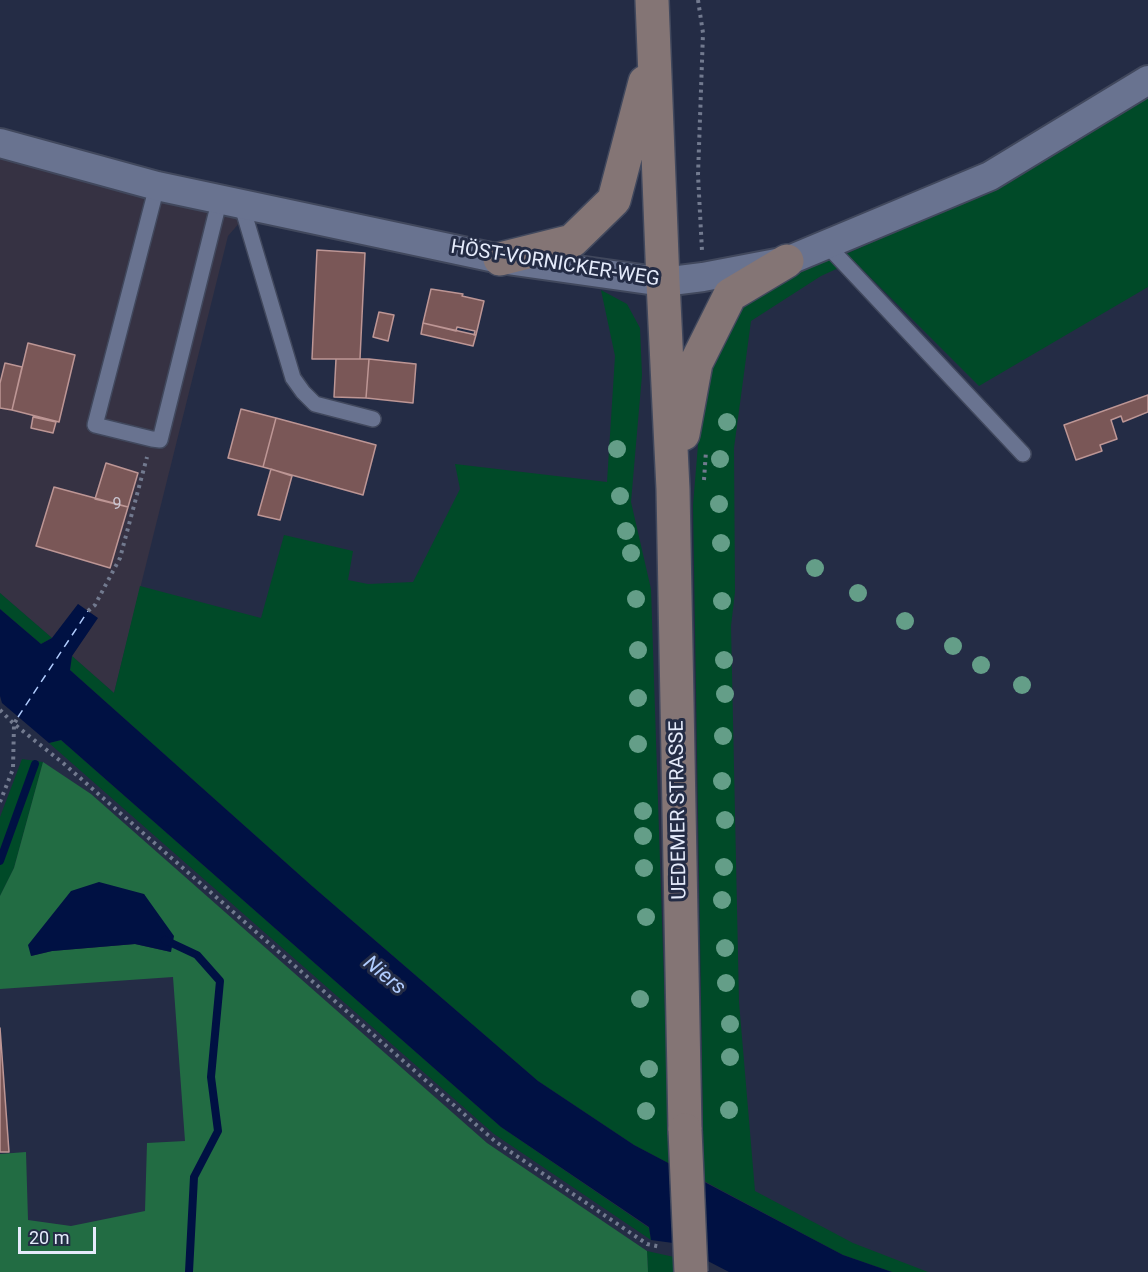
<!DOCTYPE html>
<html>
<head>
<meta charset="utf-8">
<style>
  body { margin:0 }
  #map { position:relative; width:1148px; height:1272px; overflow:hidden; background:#242c45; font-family:Roboto,sans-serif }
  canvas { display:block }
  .scale { position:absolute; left:18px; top:1227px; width:78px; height:27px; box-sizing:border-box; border:3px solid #e5ebfb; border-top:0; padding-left:8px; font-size:18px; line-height:21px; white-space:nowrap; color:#e5ebfb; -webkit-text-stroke:4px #242c45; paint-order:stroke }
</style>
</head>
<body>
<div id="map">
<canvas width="1148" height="1272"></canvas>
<div class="scale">20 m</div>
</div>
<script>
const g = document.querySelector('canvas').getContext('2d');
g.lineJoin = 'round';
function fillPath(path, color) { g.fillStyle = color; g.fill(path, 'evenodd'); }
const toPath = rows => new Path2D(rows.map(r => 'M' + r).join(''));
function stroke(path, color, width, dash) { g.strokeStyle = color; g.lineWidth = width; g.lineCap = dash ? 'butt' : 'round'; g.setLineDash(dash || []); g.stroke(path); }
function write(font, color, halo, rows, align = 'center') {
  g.font = font + ' Roboto,sans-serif'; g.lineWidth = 6; g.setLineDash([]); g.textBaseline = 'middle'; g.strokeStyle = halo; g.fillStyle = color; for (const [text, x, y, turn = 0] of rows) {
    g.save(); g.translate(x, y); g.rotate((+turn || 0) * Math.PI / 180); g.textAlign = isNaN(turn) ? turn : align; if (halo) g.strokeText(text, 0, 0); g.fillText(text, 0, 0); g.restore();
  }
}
fillPath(toPath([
  [0,143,254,206,228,236,114,693,72,656,97,618,78,604,52,638,0,593]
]), '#363243');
fillPath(toPath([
  [1148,95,1148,287,979,386,854,261,821,276,751,321,734,448,735,592,731,626,739,1002,755,1191,853,1243,928,1272,892,1272,843,1255,704,1181,693,505,704,373,720,321,768,279,839,257,929,217],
  [601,290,627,304,640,328,642,375,631,502,651,589,670,1164,634,1145,538,1081,312,886,70,670,72,656,114,693,140,586,261,618,284,535,353,551,348,580,368,584,413,582,460,489,455,464,607,482,615,356],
  [0,593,52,638,41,644,0,609],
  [61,740,501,1127,649,1228,651,1240,494,1134,49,743],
  [22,759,43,762,14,868,0,896,0,817],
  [647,1251,674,1257,674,1272,648,1272]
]), '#004a28');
fillPath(toPath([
  [43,762,91,794,487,1143,647,1251,648,1272,0,1272,0,1154,26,1152,28,1220,71,1226,145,1211,147,1143,185,1141,173,977,0,989,0,896,14,868],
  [144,894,171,952,135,944,52,951,31,956]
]), '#226c43');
fillPath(toPath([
  [78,604,98,618,72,656,70,670,312,886,538,1081,634,1145,843,1255,892,1272,729,1272,673,1243,651,1240,649,1227,501,1127,61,740,49,743,2,703,0,696,0,609,41,644,52,638],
  [99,882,144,894,174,936,171,952,135,944,52,951,31,956,28,945,71,891]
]), '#001143');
stroke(toPath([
  [0,861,35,764],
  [165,940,197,955,220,981,211,1077,218,1131,194,1177,189,1272]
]), '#001143', 8);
stroke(toPath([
  [18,717,88,611]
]), '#b0ccfe', 1.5, [8, 6]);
const building = toPath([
  [317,250,365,253,360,359,312,359,317,250],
  [431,289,463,294,462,296,484,301,476,335,474,335,475,331,457,327,456,331,423,323,431,289],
  [379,312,394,315,388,341,373,337,379,312],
  [423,323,476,335,473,346,421,334,423,323],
  [28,343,75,355,59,422,12,410,28,343],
  [336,359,369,359,366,398,334,397,336,359],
  [369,359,416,364,413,403,366,398,369,359],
  [5,363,22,367,12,410,0,408,0,383,5,363],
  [1148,395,1148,412,1123,422,1121,416,1111,420,1117,439,1100,445,1102,451,1076,460,1064,425,1148,395],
  [241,409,276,418,263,467,228,458,241,409],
  [33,417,56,422,53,433,31,428,33,417],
  [276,418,376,445,363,495,263,467,276,418],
  [106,463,138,473,128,507,95,499,106,463],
  [271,469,292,476,280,520,258,515,271,469],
  [54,487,128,507,110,568,36,546,54,487],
  [0,1028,9,1152,0,1152,0,1028]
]);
fillPath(building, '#7a5757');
stroke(building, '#bd9695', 1.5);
const lane = toPath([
  [157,186,95,425,152,439,160,440,220,198],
  [241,203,293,378,303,392,315,404,373,419],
  [826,244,1023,454]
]);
const street = toPath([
  [0,143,157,186,500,259,663,282,703,277,787,261,990,176,1148,80]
]);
const secondary = toPath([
  [652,0,663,282,673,489,685,1130],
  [500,259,572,241,614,200,645,82],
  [683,434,696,363,730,295,787,261]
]);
stroke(lane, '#41485d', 18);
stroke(street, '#41485d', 32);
stroke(secondary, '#41485d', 36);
stroke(toPath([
  [698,0,703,33,698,175,702,251],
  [704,480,706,451],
  [88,611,95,605,120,558,147,457],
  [0,710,14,724,63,763,496,1142,647,1244,661,1247],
  [0,802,13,769,14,724,18,717]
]), '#727a8f', 4, [3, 4.5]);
stroke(lane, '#697390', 15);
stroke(street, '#697390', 28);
stroke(secondary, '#847575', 33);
const secondaryBridge = toPath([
  [685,1130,691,1272]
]);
stroke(secondaryBridge, '#41485d', 36, []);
stroke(secondaryBridge, '#847575', 33);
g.fillStyle = '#649e88';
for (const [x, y] of [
  [727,422],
  [617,449],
  [720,459],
  [620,496],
  [719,504],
  [626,531],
  [721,543],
  [631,553],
  [815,568],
  [858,593],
  [636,599],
  [722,601],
  [905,621],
  [953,646],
  [638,650],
  [724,660],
  [981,665],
  [1022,685],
  [725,694],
  [638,698],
  [723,736],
  [638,744],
  [722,781],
  [643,811],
  [725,820],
  [643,836],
  [724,867],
  [644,868],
  [722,900],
  [646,917],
  [725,948],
  [726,983],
  [640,999],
  [730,1024],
  [730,1057],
  [649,1069],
  [729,1110],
  [646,1111]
]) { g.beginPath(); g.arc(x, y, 9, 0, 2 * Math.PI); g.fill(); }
write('16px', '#cac6d2', null, [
  ["9",117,505]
]);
write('20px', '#e5ebfb', '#242c45', [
  ["HÖST-VORNICKER-WEG",555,264,9],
  ["UEDEMER STRASSE",679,810,-91]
]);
write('italic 21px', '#b0ccfe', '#242c45', [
  ["Niers",384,976,40]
]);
</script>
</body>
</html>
